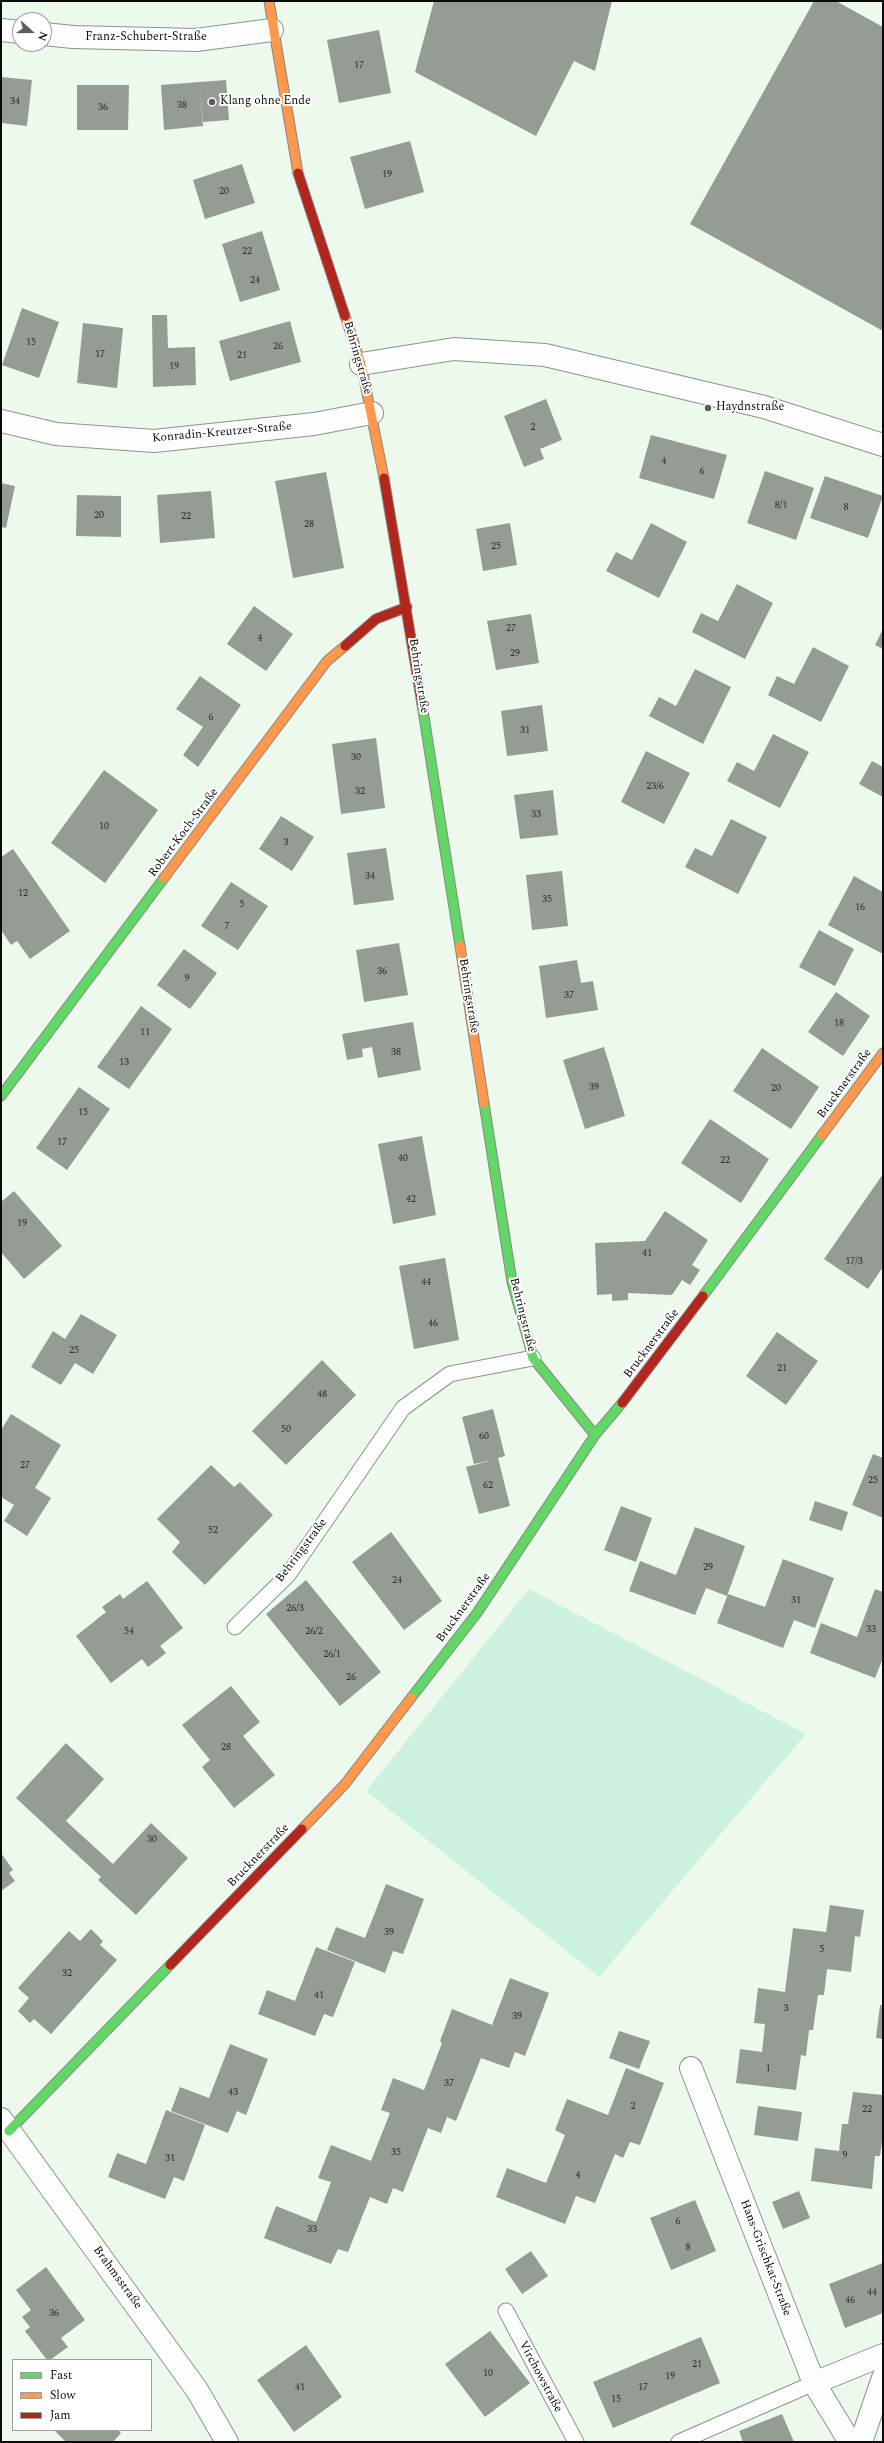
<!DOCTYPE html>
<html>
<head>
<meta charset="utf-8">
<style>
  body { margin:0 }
  #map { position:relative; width:884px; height:2443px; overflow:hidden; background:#eef9ed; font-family:Spectral,serif }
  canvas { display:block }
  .frame { position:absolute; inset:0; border:2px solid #0a0a0a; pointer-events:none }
  .legend { position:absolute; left:12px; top:2359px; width:140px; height:72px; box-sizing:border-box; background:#fff; border:1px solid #9d9d9d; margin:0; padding:5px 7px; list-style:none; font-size:12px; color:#0a0a0a }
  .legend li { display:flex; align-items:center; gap:8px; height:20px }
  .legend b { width:20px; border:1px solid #9d9d9d }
  .north { position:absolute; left:12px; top:12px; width:40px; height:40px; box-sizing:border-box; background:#fff; border:1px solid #9d9d9d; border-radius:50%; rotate:111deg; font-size:11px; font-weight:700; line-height:16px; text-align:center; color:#0a0a0a }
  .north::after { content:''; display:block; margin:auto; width:14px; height:18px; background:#5a5e59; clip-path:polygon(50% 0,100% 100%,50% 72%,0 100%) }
</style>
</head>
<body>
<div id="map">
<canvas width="884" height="2443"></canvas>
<div class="frame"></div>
<ul class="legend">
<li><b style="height:5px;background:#63d668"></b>Fast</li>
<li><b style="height:5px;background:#ff974d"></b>Slow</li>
<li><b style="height:5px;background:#b3261e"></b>Jam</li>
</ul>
<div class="north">N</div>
</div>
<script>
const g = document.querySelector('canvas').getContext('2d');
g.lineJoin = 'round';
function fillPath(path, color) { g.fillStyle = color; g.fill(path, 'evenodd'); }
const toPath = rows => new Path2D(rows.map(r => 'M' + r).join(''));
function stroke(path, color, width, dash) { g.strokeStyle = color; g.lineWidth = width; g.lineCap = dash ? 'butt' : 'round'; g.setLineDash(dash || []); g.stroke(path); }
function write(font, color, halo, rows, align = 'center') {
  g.font = font + ' Spectral,serif'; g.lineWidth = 4; g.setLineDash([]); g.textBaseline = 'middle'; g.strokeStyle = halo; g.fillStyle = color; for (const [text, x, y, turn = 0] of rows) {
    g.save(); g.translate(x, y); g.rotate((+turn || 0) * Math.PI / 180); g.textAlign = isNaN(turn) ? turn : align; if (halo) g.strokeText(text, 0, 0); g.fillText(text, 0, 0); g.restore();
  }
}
fillPath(toPath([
  [529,1589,806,1734,599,1977,366,1791]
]), '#ccf1df');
fillPath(toPath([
  [434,1,612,1,595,71,574,61,536,136,415,72],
  [814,1,836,1,883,27,883,331,690,224],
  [379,30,391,93,339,103,327,40],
  [1,77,32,80,27,126,1,123],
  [226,80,229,120,203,122,200,89,203,126,164,130,161,85],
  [77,85,129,85,128,130,77,130],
  [410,141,424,192,365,209,350,157],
  [242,164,255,203,205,219,193,180],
  [262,231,280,290,240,302,222,244],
  [22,308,59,322,39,378,2,365],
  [152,315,167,315,168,348,195,347,196,385,153,387],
  [290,321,301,362,230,381,219,341],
  [83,323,123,328,117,388,77,383],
  [546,399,562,440,540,449,544,459,524,467,504,416],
  [651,435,727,455,714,499,639,478],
  [765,471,814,488,796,540,747,523],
  [326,472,344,568,293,578,275,481],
  [825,476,883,496,868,538,810,518],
  [1,483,15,486,6,528,1,527],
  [211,491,215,538,160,543,157,495],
  [77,495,121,496,121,537,76,536],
  [510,523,517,565,483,571,476,529],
  [651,523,687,542,659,598,606,571,616,552,632,560],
  [737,584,773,603,745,659,692,632,701,613,718,621],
  [254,606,293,634,266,671,227,644],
  [531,614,539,663,496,670,487,621],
  [883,629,883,649,875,645],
  [813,647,849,666,821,722,768,695,777,676,794,684],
  [695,669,731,687,703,744,649,716,659,697,676,706],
  [200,676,241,705,198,767,183,755,203,727,176,709],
  [542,705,548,751,507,756,501,711],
  [773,734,809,752,780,808,727,781,737,762,754,771],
  [376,738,385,808,341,814,332,744],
  [646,751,690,773,664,824,621,802],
  [872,761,883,767,883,797,859,784],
  [104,770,158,810,105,883,51,843],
  [553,790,558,835,520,839,514,795],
  [281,816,314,837,292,871,259,849],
  [731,819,767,837,738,894,685,867,695,848,712,856],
  [386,848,394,900,354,905,347,853],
  [13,849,70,931,30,959,17,941,11,945,1,930,1,857],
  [562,871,568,926,532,930,526,875],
  [854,876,883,892,883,954,828,925],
  [231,882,268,906,238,950,201,926],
  [819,930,854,949,835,986,799,967],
  [399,943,408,995,364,1002,356,950],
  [184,949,217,973,190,1009,157,985],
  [577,960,581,983,593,981,598,1010,546,1018,539,966],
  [836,992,870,1016,843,1056,808,1032],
  [141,1006,172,1029,129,1089,97,1067],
  [413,1022,421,1070,378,1078,372,1047,362,1049,363,1057,347,1060,342,1034],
  [604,1047,625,1116,585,1129,563,1060],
  [762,1048,819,1087,791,1129,733,1091],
  [79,1087,110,1109,67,1170,36,1148],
  [710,1119,769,1159,741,1203,681,1163],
  [422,1136,436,1215,393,1224,378,1144],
  [883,1174,883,1267,868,1289,824,1259],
  [14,1191,62,1246,24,1279,1,1252,1,1202],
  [665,1211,708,1240,692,1265,700,1270,690,1285,682,1280,672,1295,628,1293,628,1300,612,1301,612,1294,597,1295,595,1243,645,1241],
  [445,1258,459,1340,414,1349,399,1266],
  [81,1314,117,1335,93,1374,75,1363,61,1385,31,1367,53,1331,65,1339],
  [777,1332,818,1361,786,1405,746,1376],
  [322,1360,356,1395,286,1465,252,1431],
  [493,1409,505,1456,498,1458,510,1506,479,1514,466,1467,493,1460,474,1464,462,1417],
  [11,1414,61,1445,35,1488,51,1498,27,1536,4,1521,14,1505,1,1497,1,1430],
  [873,1454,883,1458,883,1518,852,1505],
  [211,1465,234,1487,240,1482,273,1515,205,1585,172,1552,180,1542,157,1519],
  [815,1501,848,1512,842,1531,809,1520],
  [621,1506,652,1518,636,1562,604,1550],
  [695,1527,745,1546,727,1596,706,1588,695,1615,629,1591,640,1561,676,1575],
  [391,1532,442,1601,404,1630,352,1562],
  [783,1559,834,1578,815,1628,794,1620,783,1648,717,1623,728,1594,765,1607],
  [306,1580,381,1672,340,1706,266,1614],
  [147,1581,183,1628,160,1646,166,1653,148,1667,142,1659,111,1683,76,1636,106,1612,102,1607,120,1594,123,1599],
  [875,1589,883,1592,883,1658,875,1678,810,1653,821,1623,857,1637],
  [231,1686,260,1722,243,1736,275,1775,234,1808,202,1767,210,1760,182,1725],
  [66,1743,104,1779,66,1821,113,1864,151,1823,188,1858,136,1915,98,1880,101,1877,16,1798],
  [1,1853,13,1870,9,1873,15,1881,1,1891],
  [386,1884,424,1899,403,1954,393,1951,385,1973,327,1950,336,1927,365,1938],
  [830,1905,864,1910,860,1937,855,1936,851,1972,827,1969,824,1995,818,1995,813,2030,809,2030,806,2056,801,2055,796,2090,736,2083,740,2049,762,2052,765,2024,754,2023,758,1988,785,1992,793,1928,826,1932],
  [91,1929,103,1941,100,1945,117,1960,51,2034,34,2019,30,2023,18,2011,29,1998,18,1988,69,1931,80,1941],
  [316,1947,355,1962,333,2017,324,2014,315,2036,258,2014,267,1990,295,2001],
  [510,1978,549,1993,525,2056,515,2052,509,2068,481,2058,456,2121,447,2117,441,2133,428,2128,403,2192,393,2188,387,2204,370,2197,348,2252,338,2249,331,2264,264,2238,276,2206,316,2222,331,2182,318,2178,331,2145,371,2161,390,2113,381,2110,393,2078,424,2090,442,2043,440,2041,452,2009,492,2025],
  [880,2005,883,2005,883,2039,876,2038],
  [619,2031,650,2041,639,2069,609,2058],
  [230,2044,268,2059,246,2115,237,2111,228,2133,171,2111,180,2087,209,2098],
  [626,2068,664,2083,640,2145,630,2142,623,2158,615,2154,595,2203,576,2196,565,2224,496,2197,507,2168,546,2183,565,2135,555,2130,567,2099,608,2115],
  [853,2092,883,2095,883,2135,880,2156,875,2156,872,2189,811,2181,815,2148,839,2151,842,2124,848,2124],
  [758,2106,802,2112,798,2141,754,2135],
  [166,2110,205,2125,184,2181,174,2177,165,2199,108,2177,117,2153,146,2164],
  [799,2191,810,2218,783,2229,772,2202],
  [695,2200,716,2251,671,2270,650,2218],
  [531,2251,548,2276,522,2294,505,2269],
  [883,2263,883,2313,845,2328,829,2284],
  [46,2267,85,2320,61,2338,68,2347,50,2360,47,2360,25,2331,30,2327,22,2317,31,2310,16,2290],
  [490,2331,530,2383,485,2417,445,2364],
  [701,2337,720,2383,613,2428,593,2382],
  [306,2345,342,2397,294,2432,257,2380],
  [782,2414,794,2442,743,2442,739,2431],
  [54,2430,118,2430,121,2433,113,2442,66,2442]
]), '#959c93');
const lane = toPath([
  [235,1627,288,1575,403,1408,450,1374,533,1358],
  [506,2311,576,2442],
  [679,2442,814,2383]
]);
const street = toPath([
  [1,30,20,32],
  [44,34,73,37,196,40,272,30],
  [361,364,454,349,545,355,764,407,883,445],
  [1,421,56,434,154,441,314,424,372,413],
  [691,2068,814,2383,850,2442],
  [1,2119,197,2390,227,2442],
  [814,2383,883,2355],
  [861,2442,883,2378]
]);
const fast = toPath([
  [422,704,460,946],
  [1,1096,164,878],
  [484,1103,512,1282,533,1358,595,1435],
  [703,1296,822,1135],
  [411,1698,477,1613,595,1435,622,1403],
  [9,2131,170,1965]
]);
const slow = toPath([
  [269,1,298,173],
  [345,316,361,364,384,478],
  [164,878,327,661,345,646],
  [460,946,484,1103],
  [822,1135,883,1053],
  [302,1829,345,1784,411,1698]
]);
const jam = toPath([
  [298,173,345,316],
  [384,478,422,704],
  [345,646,376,619,407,607],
  [622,1403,703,1296],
  [170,1965,302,1829]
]);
stroke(lane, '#8d928c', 17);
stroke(street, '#8d928c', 24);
stroke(fast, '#838883', 11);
stroke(slow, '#838883', 11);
stroke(jam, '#838883', 11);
stroke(lane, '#fcfefc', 15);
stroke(street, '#fcfefc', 22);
stroke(fast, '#63d668', 9);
stroke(slow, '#ff974d', 9);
stroke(jam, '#b3261e', 9);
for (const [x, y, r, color] of [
  [212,102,4,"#5a5e59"],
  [708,408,4,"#5a5e59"]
]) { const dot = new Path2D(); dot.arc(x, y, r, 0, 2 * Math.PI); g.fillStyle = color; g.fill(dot); stroke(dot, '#fff', 1.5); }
write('10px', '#2d2e2c', null, [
  ["17",359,66],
  ["34",15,102],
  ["38",182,106],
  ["36",103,108],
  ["19",387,175],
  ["20",224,192],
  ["22",247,252],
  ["24",255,281],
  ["15",31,343],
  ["26",278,347],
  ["17",100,355],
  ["21",242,356],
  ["19",174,367],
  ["2",533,428],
  ["4",664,462],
  ["6",702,472],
  ["8/1",781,506],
  ["8",846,508],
  ["20",99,516],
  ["22",186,517],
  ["28",309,525],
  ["25",496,547],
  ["27",511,629],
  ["4",260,639],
  ["29",515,654],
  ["6",211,718],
  ["31",525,731],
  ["30",356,758],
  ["23/6",655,787],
  ["32",360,792],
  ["33",536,815],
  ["10",104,827],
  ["3",286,843],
  ["34",370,877],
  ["12",23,894],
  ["35",547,900],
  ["5",242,905],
  ["16",860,908],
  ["7",227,927],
  ["36",382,972],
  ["9",187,979],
  ["37",569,996],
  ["18",839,1024],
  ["11",145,1033],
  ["38",396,1053],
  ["13",124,1063],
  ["39",594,1088],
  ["20",776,1089],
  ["15",83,1113],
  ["17",62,1143],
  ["40",403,1159],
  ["22",725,1161],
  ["42",411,1200],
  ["19",22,1224],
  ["41",647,1254],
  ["17/3",854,1262],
  ["44",426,1283],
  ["46",433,1324],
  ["25",74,1351],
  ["21",782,1369],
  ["48",322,1395],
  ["50",286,1430],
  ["60",484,1437],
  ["27",25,1466],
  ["25",873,1481],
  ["62",488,1486],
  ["52",213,1531],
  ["29",708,1568],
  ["24",397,1581],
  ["31",796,1601],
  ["26/3",295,1609],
  ["33",871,1630],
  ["54",129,1632],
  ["26/2",314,1632],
  ["26/1",332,1655],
  ["26",351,1678],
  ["28",226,1748],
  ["30",152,1840],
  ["39",389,1933],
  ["5",822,1950],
  ["32",67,1974],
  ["41",319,1996],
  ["3",786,2009],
  ["39",517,2017],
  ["1",768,2069],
  ["37",449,2084],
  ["43",233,2093],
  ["2",633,2107],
  ["22",867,2110],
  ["35",396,2153],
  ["9",845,2156],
  ["31",170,2159],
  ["4",578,2176],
  ["6",678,2222],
  ["33",312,2230],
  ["8",688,2248],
  ["44",872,2293],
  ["46",850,2301],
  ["36",54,2314],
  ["21",697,2365],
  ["10",488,2374],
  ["19",670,2377],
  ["41",300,2388],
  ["17",643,2388],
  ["15",616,2400]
]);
write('12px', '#0a0a0a', '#fff', [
  ["Franz-Schubert-Straße",146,38],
  ["Behringstraße",357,358,74],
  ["Konradin-Kreutzer-Straße",222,433,-5],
  ["Behringstraße",418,676,81],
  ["Robert-Koch-Straße",184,833,-53],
  ["Behringstraße",468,996,81],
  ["Brucknerstraße",845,1084,-54],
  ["Behringstraße",522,1315,76],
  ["Brucknerstraße",652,1344,-53],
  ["Behringstraße",302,1551,-53],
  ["Brucknerstraße",464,1608,-54],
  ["Brucknerstraße",259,1856,-46],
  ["Hans-Grischkat-Straße",765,2258,69],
  ["Brahmsstraße",117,2278,54],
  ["Virchowstraße",540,2377,62]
]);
write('12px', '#0a0a0a', '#fff', [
  ["Klang ohne Ende",220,102],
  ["Haydnstraße",716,408]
], 'left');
</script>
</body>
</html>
